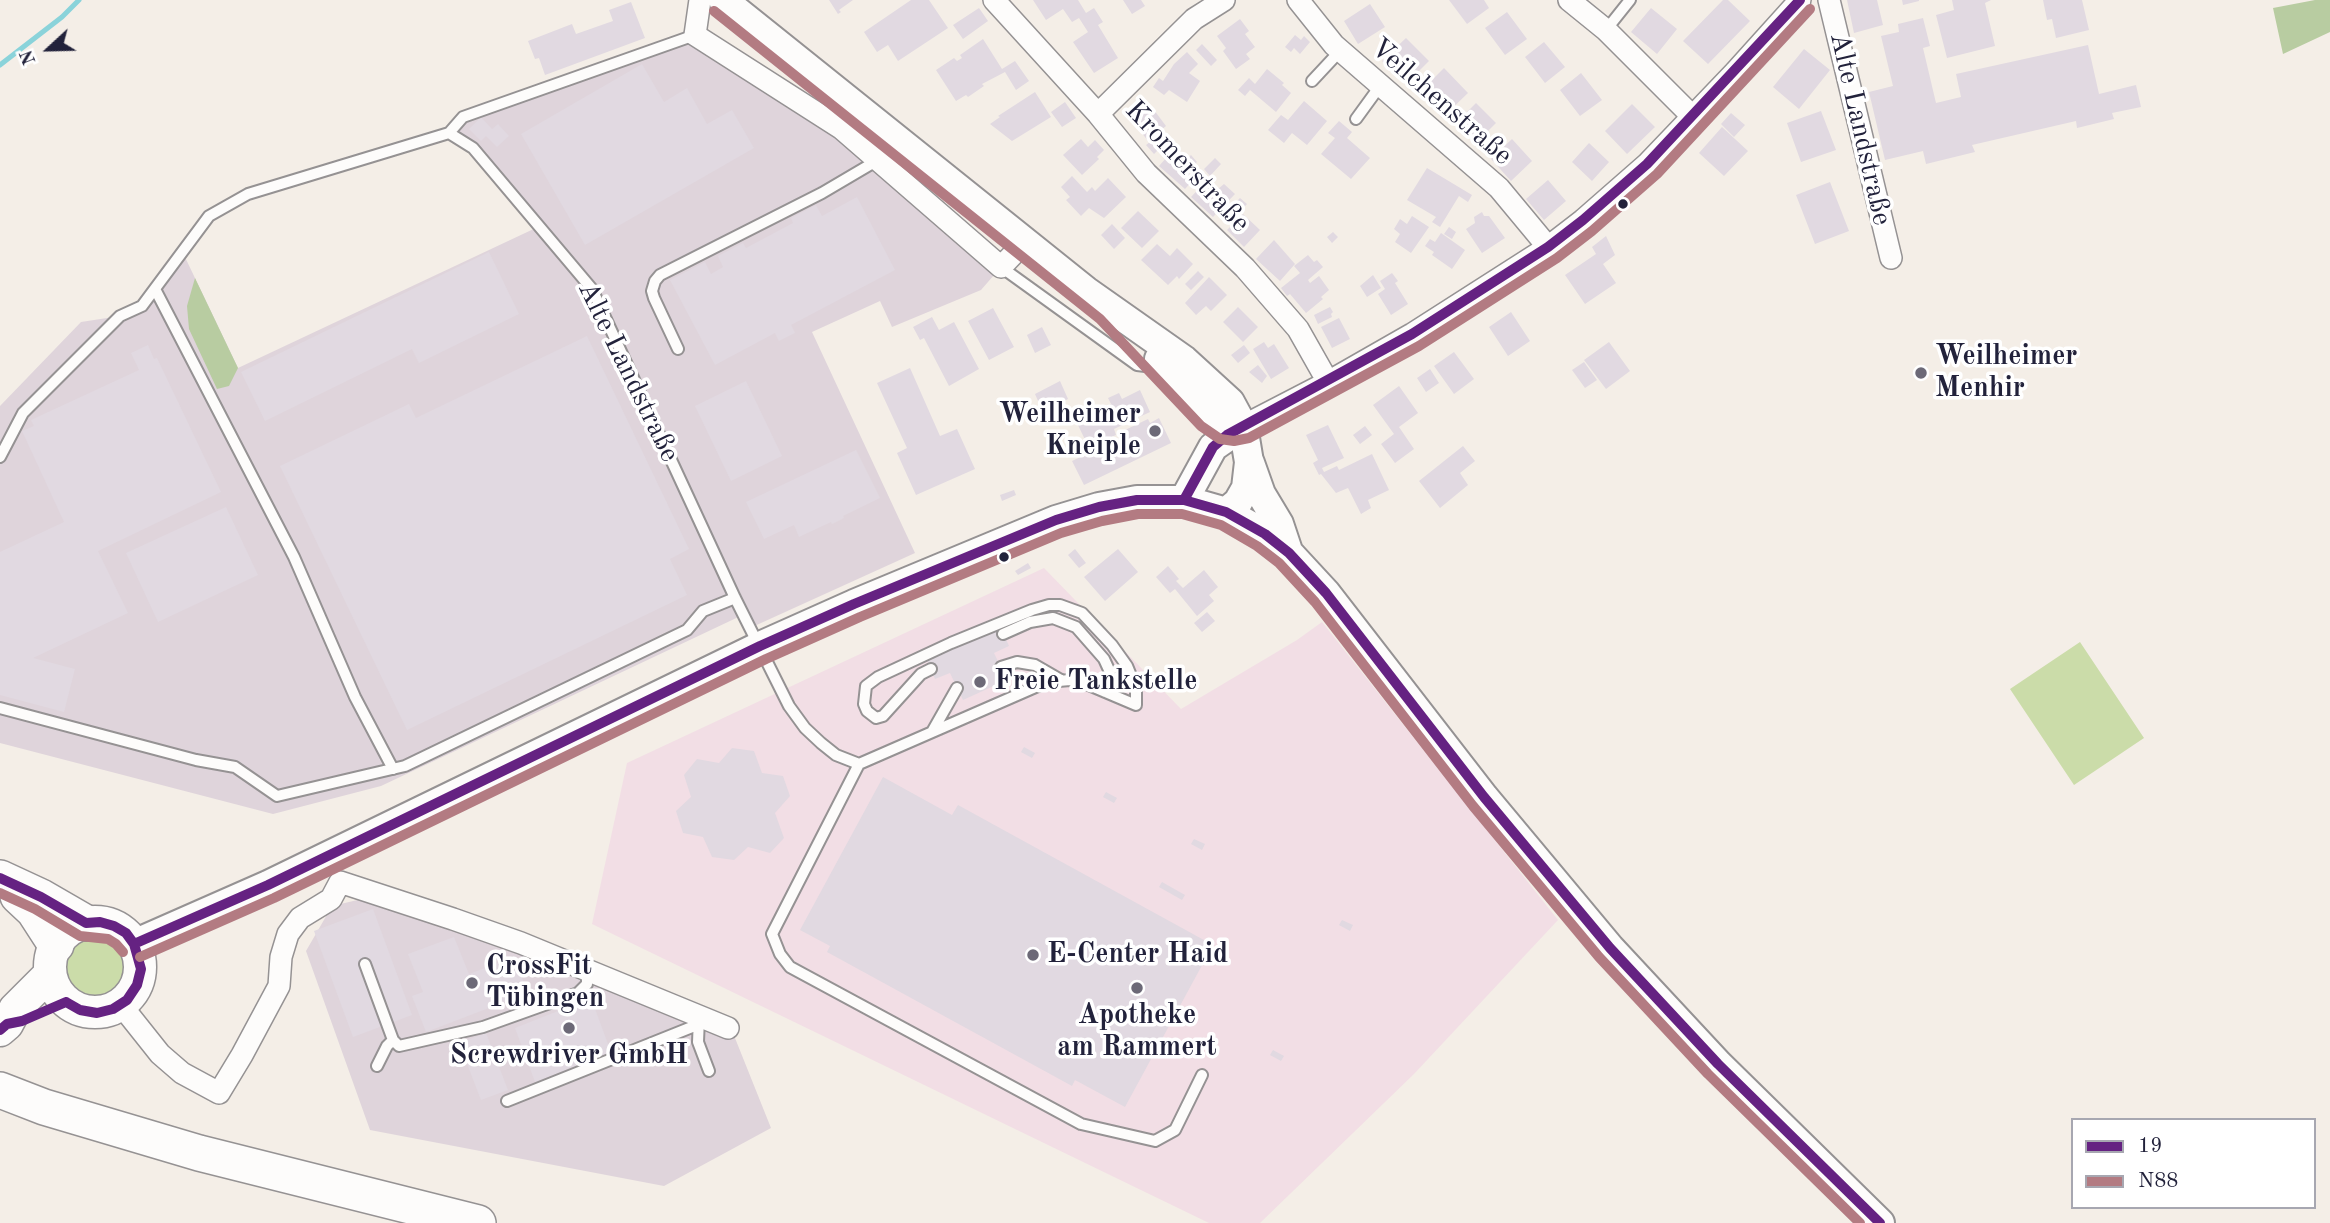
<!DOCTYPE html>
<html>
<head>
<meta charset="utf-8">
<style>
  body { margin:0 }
  #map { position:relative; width:2330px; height:1223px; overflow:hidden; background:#f4eee7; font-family:"Old Standard TT",serif }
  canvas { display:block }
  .legend { position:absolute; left:2071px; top:1118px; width:245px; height:91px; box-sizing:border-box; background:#fff; border:2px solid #a7a7b1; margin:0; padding:9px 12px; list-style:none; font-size:21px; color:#22223b }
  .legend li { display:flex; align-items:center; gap:14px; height:35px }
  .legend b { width:35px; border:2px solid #a7a7b1 }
  .north { position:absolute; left:14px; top:14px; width:70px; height:70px; -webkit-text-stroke:5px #fff; paint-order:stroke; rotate:248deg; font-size:19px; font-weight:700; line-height:28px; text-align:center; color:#22223b }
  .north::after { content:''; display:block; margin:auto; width:24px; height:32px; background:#22223b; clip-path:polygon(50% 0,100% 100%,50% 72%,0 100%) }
</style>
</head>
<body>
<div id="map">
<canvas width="2330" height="1223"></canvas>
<ul class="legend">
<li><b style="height:9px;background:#652282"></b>19</li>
<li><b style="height:9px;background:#b37b82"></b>N88</li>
</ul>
<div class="north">N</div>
</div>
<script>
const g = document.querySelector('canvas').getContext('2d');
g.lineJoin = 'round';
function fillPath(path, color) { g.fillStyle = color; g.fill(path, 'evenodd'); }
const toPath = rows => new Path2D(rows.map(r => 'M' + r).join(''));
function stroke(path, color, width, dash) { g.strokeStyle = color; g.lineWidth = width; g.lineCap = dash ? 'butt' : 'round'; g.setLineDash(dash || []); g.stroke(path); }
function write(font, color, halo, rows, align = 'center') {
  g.font = font + ' "Old Standard TT",serif'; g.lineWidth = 7; g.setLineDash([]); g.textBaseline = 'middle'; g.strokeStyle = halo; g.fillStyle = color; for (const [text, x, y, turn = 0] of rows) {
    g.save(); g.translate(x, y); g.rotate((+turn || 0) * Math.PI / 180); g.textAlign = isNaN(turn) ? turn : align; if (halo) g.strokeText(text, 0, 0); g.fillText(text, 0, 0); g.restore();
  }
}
fillPath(toPath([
  [1044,568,1181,709,1297,640,1322,622,1558,920,1414,1074,1260,1223,1209,1223,592,924,627,763]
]), '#f2dee5');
fillPath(toPath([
  [695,35,842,129,1001,267,981,290,892,327,880,301,812,332,915,553,750,628,749,612,381,786,273,814,0,743,0,406,81,322,120,316,142,306,183,253,238,368,540,226,473,148,449,133,463,117],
  [366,898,391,904,733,1033,771,1128,664,1186,370,1130,306,951,332,906]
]), '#dfd4db');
fillPath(toPath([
  [2080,642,2144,738,2074,785,2010,689],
  '61 968a34 34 0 1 1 68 0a34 34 0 1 1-68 0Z'
]), '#cbdca9');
fillPath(toPath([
  [2315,0,2330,0,2330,32,2283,54,2273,8],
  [195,278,238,368,229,386,217,389,189,329,187,306]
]), '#b8cca1');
stroke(toPath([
  [0,65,62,17,79,0]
]), '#8ad3da', 5);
fillPath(toPath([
  [829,0,853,0,839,10,841,12,838,14],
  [911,0,929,0,948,28,898,61,888,45,877,52,864,32],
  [1033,0,1078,0,1086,13,1094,8,1103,22,1098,25,1118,58,1094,73,1073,42,1088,32,1079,18,1072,22,1063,9,1046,20],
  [1123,0,1141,0,1145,6,1132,14],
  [1449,0,1484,0,1489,8,1467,24],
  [1723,0,1728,0,1750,21,1708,64,1683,41],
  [1847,0,1877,0,1883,25,1854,33],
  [1902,0,1919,0,1919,1,1903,5],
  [1952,0,1991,0,1985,3,1995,46,1947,58,1936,15,1954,10],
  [2043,0,2082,0,2089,30,2056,38,2052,19,2047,20],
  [631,2,645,38,545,75,539,58,535,59,528,41,572,24,576,34,613,21,609,10],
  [1370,4,1385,27,1358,44,1344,21],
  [979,8,988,21,963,39,953,25],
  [1651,8,1677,29,1657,54,1631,32],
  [1507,12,1527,39,1505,55,1485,28],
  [1923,18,1930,46,1923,48,1936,103,1961,97,1956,74,2088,45,2099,94,2136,85,2141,107,2112,113,2114,119,2077,128,2076,121,1972,145,1975,152,1926,164,1923,151,1885,160,1869,92,1893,86,1881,36,1899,32,1898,24],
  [1240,19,1249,31,1245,34,1255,47,1246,54,1250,59,1236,69,1223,51,1226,48,1217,36],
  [1295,35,1301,40,1304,36,1310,42,1300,54,1294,48,1291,52,1285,47],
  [1406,38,1429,61,1406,84,1382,61],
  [983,39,1002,69,1015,61,1029,81,1016,90,1005,72,982,84,984,86,968,97,966,95,956,101,936,70,954,58,957,61,962,58,960,55],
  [1544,42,1565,67,1545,83,1525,57],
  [1202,44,1217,60,1211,66,1196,50],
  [1804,49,1830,70,1799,109,1773,87],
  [1187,52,1198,64,1189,73,1200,81,1187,102,1169,90,1164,95,1153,87,1159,78,1163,81,1174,64],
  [642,64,664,102,687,88,707,124,732,110,754,148,585,245,521,134],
  [1444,68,1468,93,1442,118,1419,93],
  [1267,69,1284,83,1282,85,1291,93,1276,112,1250,90,1245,96,1238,90,1249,78,1255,84],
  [1581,73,1602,100,1580,116,1560,90],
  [1035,92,1051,117,1012,141,990,124,1000,117,998,116],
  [1304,101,1327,121,1307,145,1292,133,1284,143,1268,130,1281,115,1288,120],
  [1065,102,1076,118,1062,127,1051,112],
  [1476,103,1496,123,1476,143,1456,123],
  [1632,104,1655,127,1627,154,1605,131],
  [1151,106,1166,126,1148,141,1132,120],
  [1821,111,1836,150,1801,162,1787,123],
  [1731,113,1745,125,1734,137,1721,124],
  [481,117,492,129,498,124,509,136,497,147,486,136,481,141,469,129],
  [1339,121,1352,132,1347,138,1370,158,1351,179,1321,154,1335,138,1328,133],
  [1722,127,1748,151,1724,176,1699,153],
  [1159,135,1165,143,1154,154,1146,145],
  [1081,139,1088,147,1095,140,1104,150,1097,157,1099,159,1082,175,1063,155],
  [1512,139,1532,161,1511,181,1491,159],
  [1589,143,1609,162,1592,181,1572,162],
  [1174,149,1186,160,1191,155,1197,162,1187,172,1194,179,1185,189,1159,166],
  [1215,158,1221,164,1210,176,1204,169],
  [1427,168,1472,195,1468,202,1459,196,1440,227,1432,222,1436,217,1407,200],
  [1072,176,1087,192,1092,187,1095,191,1108,178,1126,197,1104,218,1089,208,1081,216,1066,200,1070,197,1061,187],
  [1208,179,1218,189,1224,184,1235,194,1213,217,1191,197],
  [1548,180,1566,201,1544,220,1526,199],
  [1830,182,1849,231,1815,244,1796,195],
  [857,197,895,270,791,325,795,333,779,341,775,333,715,365,670,280,705,262,711,274,723,267,718,256,743,243,746,248,793,223,791,218,816,205,822,216],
  [1240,198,1247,204,1236,216,1229,209],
  [1138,211,1159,231,1142,248,1121,228],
  [1482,212,1484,216,1489,216,1505,238,1482,253,1466,229,1475,223,1474,217],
  [1243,214,1260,230,1244,247,1227,230],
  [1412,216,1429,227,1411,253,1395,242,1400,234,1394,229,1400,219,1407,224],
  [1112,224,1125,238,1114,249,1101,235],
  [1449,227,1456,232,1452,239,1444,234],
  [1333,232,1338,237,1332,243,1327,237],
  [1441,233,1465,250,1452,269,1432,255,1434,252,1425,246,1430,239,1435,242],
  [1606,236,1615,255,1603,264,1616,283,1585,304,1565,275,1596,254,1592,247],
  [1274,240,1295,264,1280,281,1256,259],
  [1157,244,1170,256,1177,248,1193,264,1179,279,1177,276,1168,285,1141,260],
  [489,252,519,314,419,363,412,349,265,421,241,372],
  [1308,255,1314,262,1317,260,1323,267,1308,280,1310,283,1319,276,1329,290,1321,297,1323,299,1306,313,1290,294,1287,296,1281,288,1300,273,1294,266],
  [1198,271,1204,277,1191,290,1185,284],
  [1392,273,1398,281,1395,283,1408,304,1391,315,1378,294,1385,289,1380,281],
  [1373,275,1381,288,1367,297,1360,286],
  [1209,277,1227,295,1211,311,1206,306,1196,315,1185,303],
  [1238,307,1258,327,1243,342,1223,322],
  [1330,307,1333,312,1331,314,1332,317,1318,324,1314,315],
  [993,308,1014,347,989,360,968,321],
  [1511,312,1530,341,1508,356,1489,327],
  [932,317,939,330,954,322,979,369,949,386,924,338,920,340,913,327],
  [1339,318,1350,339,1332,348,1321,327],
  [1042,327,1051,345,1035,353,1027,335],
  [587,336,689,549,670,559,687,595,407,730,280,466,409,404,416,418],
  [1264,342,1268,348,1274,344,1289,368,1271,379,1253,349],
  [1609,342,1630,371,1606,389,1584,360],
  [148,345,154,359,157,358,221,492,98,551,128,613,33,658,75,669,64,712,0,695,0,552,64,522,22,431,34,426,31,420,139,370,131,353],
  [1244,345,1250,353,1238,363,1231,355],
  [1454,352,1474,379,1454,394,1434,366],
  [1584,362,1597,380,1585,388,1572,370],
  [1258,365,1267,376,1262,383,1249,372],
  [910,368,940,436,957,429,975,469,916,495,897,453,907,448,877,383],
  [1430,369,1439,383,1426,392,1417,378],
  [746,381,782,456,731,481,695,406],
  [1060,381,1068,399,1043,412,1035,394],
  [1399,386,1418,413,1399,427,1414,449,1395,463,1381,444,1394,434,1373,405],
  [1140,390,1150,412,1114,429,1116,435,1109,438,1111,442,1125,436,1123,431,1148,419,1150,423,1159,418,1171,443,1084,485,1072,461,1091,452,1076,421,1111,404,1108,398,1119,393,1122,399],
  [1328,425,1344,458,1322,468,1324,472,1337,466,1339,470,1372,454,1389,490,1368,500,1371,508,1361,514,1348,488,1336,493,1321,474,1319,475,1313,463,1318,460,1306,435],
  [1365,426,1372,435,1360,444,1353,435],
  [1463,446,1475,461,1460,473,1468,485,1440,508,1419,481],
  [856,450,880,498,843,516,844,518,832,524,831,522,799,537,794,525,764,539,746,502],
  [1014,490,1016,495,1002,501,1000,495],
  [226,507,258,575,158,622,126,553],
  [1075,549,1086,563,1079,568,1068,555],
  [1118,549,1138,572,1105,601,1084,577],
  [1028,563,1031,568,1018,575,1015,571],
  [1168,566,1179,579,1176,581,1183,588,1204,570,1218,587,1209,595,1214,601,1197,616,1175,589,1170,593,1156,577],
  [1207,612,1215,621,1202,632,1194,623],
  [1000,626,1009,646,994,653,1007,680,963,700,950,673,935,679,927,660],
  [1024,747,1035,753,1032,758,1021,752],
  [732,748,754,751,762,773,783,776,790,796,775,813,784,838,770,853,748,847,734,860,712,857,703,837,683,833,676,811,691,797,684,775,697,759,719,763],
  [883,777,952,815,958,805,1213,945,1125,1107,1075,1080,1072,1086,827,952,830,946,800,930],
  [1106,792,1117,798,1114,803,1103,797],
  [1194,839,1205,844,1202,850,1191,844],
  [1162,882,1185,895,1182,900,1159,887],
  [373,909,412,1015,353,1037,314,931],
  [1342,920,1353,925,1350,931,1339,925],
  [454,937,469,974,514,957,528,993,426,1032,412,996,423,992,408,954],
  [591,998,611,1052,535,1082,515,1028],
  [486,1033,508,1090,481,1100,459,1043],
  [1273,1050,1284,1056,1281,1061,1270,1055]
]), '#e1d9e1');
const service = toPath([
  [1606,30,1630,0],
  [1312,81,1340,51],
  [1356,119,1380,86],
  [449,133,463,117,695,35],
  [1001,267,1137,365,1162,368],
  [155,289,294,557,355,697,393,769],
  [678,349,654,298,652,291,655,281,660,275,822,193,878,160],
  [0,457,23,413,120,316,142,306,209,216,248,194,449,133,473,148,592,289,735,598,789,706,805,728,821,743,836,755,859,764],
  [1003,634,1030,622,1053,618,1076,627,1104,659,1110,672,1105,692],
  [1001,667,1017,662,1035,665,1061,680],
  [931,669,921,674,883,716,876,718,867,711,864,704,866,686,878,677,951,643,1032,610,1049,605,1060,605,1082,613,1112,645,1127,666,1136,688,1136,705,1084,683,1070,680,1047,682,859,764,772,934,780,954,790,967,1081,1124,1155,1141,1175,1130,1202,1075],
  [0,708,196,760,235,767,277,796,405,766,687,630,703,611,735,598],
  [932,732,957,688],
  [365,964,393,1040,399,1046,483,1027,578,993,587,984,587,975,583,969],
  [699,1018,698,1042,709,1071],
  [377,1066,387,1046,393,1040],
  [507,1101,692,1027,699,1015]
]);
const minor = toPath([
  [700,0,695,35,842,129,1001,267,1026,241],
  [994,0,1098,114,1146,173,1245,268,1298,329,1328,382],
  [1298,0,1334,45,1499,188,1548,247],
  [1569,0,1606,30,1692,116],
  [1829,0,1891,258],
  [1098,114,1194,19,1224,0],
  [1243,426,1328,382,1412,334,1548,247,1583,220,1647,164,1735,72,1800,0],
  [121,1005,160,1054,182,1073,219,1093,242,1055,279,986,281,957,288,934,300,918,331,899,340,882,453,919,521,943,728,1028]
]);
const tertiary = toPath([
  [723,0,1086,291,1184,360,1230,402,1243,426,1249,462,1246,488,1238,502,1226,512],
  [1159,359,1210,415,1226,426,1243,426],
  [1250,463,1261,494,1279,524,1288,551],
  [1184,500,1213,447,1243,426],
  [134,944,268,885,760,646,854,604,1056,520,1099,507,1137,500,1184,500,1226,512,1265,534,1289,553,1326,593,1484,797,1610,948,1718,1064,1880,1223]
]);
const secondary = toPath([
  '50 967a45 45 0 1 1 90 0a45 45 0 1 1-90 0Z',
  [0,1030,7,1024,15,1009,50,974]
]);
const primary = toPath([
  [0,878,41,897,86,923],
  [18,896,34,911,56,945],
  [0,1090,44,1107,199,1153,478,1223]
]);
stroke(service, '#959293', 14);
stroke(minor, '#959293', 24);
stroke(tertiary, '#959293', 32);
stroke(secondary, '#959293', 35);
stroke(primary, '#959293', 38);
stroke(service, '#fdfcfb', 10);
stroke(minor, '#fdfcfb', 21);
stroke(tertiary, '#fdfcfb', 28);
stroke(secondary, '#fdfcfb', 32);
stroke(primary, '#fdfcfb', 35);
stroke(toPath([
  [1184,500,1213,447,1227,435,1412,334,1548,247,1583,220,1647,164,1800,0],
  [0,878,41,897,86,923,100,922,114,926,126,933,134,944,141,969,137,985,127,1000,113,1009,97,1013,80,1010,66,1002],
  [134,944,268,885,760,646,854,604,1056,520,1099,507,1137,500,1184,500,1226,512,1265,534,1289,553,1326,593,1484,797,1610,948,1718,1064,1880,1223],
  [0,1030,7,1024,22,1021,66,1002]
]), '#652282', 10);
stroke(toPath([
  [714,11,1100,319,1201,426,1220,439,1234,441,1249,438,1419,346,1557,258,1592,231,1657,174,1810,9],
  [0,893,35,909,80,936,108,939,116,944,123,952],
  [140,957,274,898,766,659,860,617,1061,533,1102,521,1138,514,1182,514,1221,525,1257,546,1279,563,1315,602,1473,806,1599,957,1708,1074,1860,1223]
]), '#b37b82', 10);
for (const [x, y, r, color] of [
  [1623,204,6,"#22223b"],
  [1921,373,7,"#6c6977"],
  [1155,431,7,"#6c6977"],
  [1004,557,6,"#22223b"],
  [980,682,7,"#6c6977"],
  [1033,955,7,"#6c6977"],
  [472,983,7,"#6c6977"],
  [1137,988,7,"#6c6977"],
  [569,1028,7,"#6c6977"]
]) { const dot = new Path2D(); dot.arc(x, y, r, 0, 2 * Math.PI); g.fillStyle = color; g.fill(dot); stroke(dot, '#fff', 2.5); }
write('28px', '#22223b', '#fff', [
  ["Veilchenstraße",1441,102,41],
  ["Alte Landstraße",1860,129,77],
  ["Kromerstraße",1187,167,47],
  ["Alte Landstraße",628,372,64]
]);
write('bold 28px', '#22223b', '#fff', [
  ["Weilheimer",1935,357],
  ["Menhir",1935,389],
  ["Weilheimer",1141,415,"right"],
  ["Kneiple",1141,447,"right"],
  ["Freie Tankstelle",994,682],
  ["E-Center Haid",1047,955],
  ["CrossFit",486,967],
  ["Tübingen",486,999],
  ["Apotheke",1137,1016,"center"],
  ["am Rammert",1137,1048,"center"],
  ["Screwdriver GmbH",569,1056,"center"]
], 'left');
</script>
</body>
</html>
